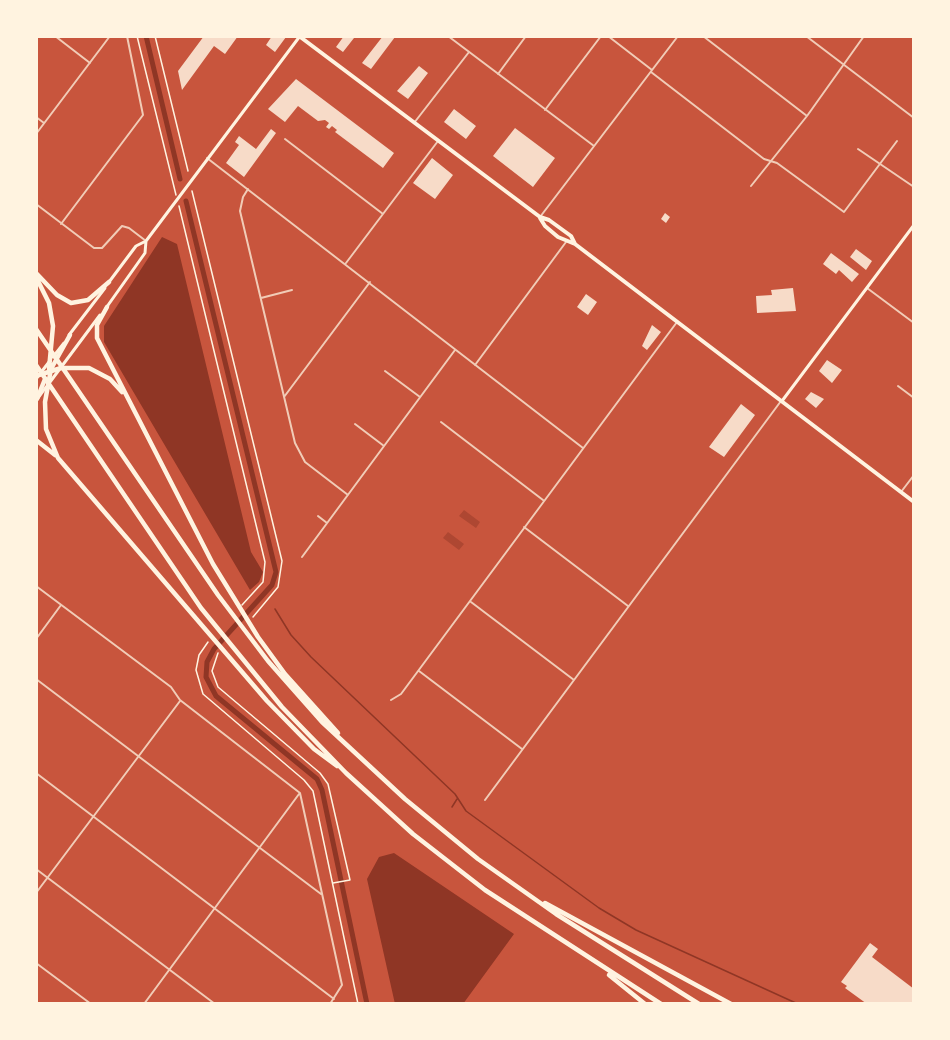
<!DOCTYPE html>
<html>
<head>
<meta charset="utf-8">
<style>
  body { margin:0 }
  #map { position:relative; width:950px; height:1040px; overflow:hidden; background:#c8553d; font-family:"DM Sans",sans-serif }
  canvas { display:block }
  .frame { position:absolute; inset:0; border:38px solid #fff3e0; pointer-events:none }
</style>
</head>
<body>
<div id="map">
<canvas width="950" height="1040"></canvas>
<div class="frame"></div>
</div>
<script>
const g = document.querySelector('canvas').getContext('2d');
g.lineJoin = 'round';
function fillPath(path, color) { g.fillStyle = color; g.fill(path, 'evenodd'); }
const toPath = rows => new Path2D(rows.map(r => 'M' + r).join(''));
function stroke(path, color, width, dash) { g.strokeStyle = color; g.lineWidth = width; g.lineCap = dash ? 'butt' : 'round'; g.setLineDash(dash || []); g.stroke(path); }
fillPath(toPath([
  [464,510,480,522,476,528,459,516],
  [448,532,464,544,459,550,443,538]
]), '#ae4732');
fillPath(toPath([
  [162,237,177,244,251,552,263,572,259,582,250,590,104,342,104,326],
  [394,853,514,934,463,1004,395,1004,367,879,379,857]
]), '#8f3625');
stroke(toPath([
  [275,609,291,635,311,657,455,794,466,811,599,908,636,930,798,1004],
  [452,807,457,799]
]), '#8f3625', 1.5);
stroke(toPath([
  [146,36,180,179],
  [186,201,276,572,272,585,214,649,207,662,206,677,216,696,317,779,322,790,367,1004]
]), '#8f3625', 5);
fillPath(toPath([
  [204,36,238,36,225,54,214,46,182,90,178,71],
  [272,36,286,37,275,52,266,45],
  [344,36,354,38,343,52,336,47],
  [383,36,395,37,371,69,362,63],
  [419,66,428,73,408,99,397,91],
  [296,79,394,153,383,168,335,132,337,130,332,126,329,129,326,127,329,123,325,120,318,121,298,106,285,122,268,109],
  [454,109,476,126,466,139,444,122],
  [515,128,555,158,533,187,493,156],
  [271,129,276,133,244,177,226,163,239,145,235,142,239,136,256,149],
  [432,158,453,175,435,199,413,183],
  [665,213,670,217,666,223,661,219],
  [856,249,872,261,866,270,850,257],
  [831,253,859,274,852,282,839,270,836,274,823,264],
  [793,288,796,311,757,313,756,296,772,295,771,290],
  [586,294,597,302,588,315,577,307],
  [652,325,661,332,647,350,642,346],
  [827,360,842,370,832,383,819,371],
  [811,392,824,399,816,408,805,399],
  [741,404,755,415,724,457,709,447],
  [870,943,878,949,872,957,914,989,914,1004,867,1004,845,988,847,986,841,982]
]), '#f7dbc8');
stroke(toPath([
  [137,36,176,195],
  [155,36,188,171],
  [192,191,282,561,278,587,253,617],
  [179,206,265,562,263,582,242,605],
  [208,642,199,655,196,670,203,694,304,780,313,791,358,1004],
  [218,653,212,671,218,687,320,773,328,784,350,880,333,883]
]), '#fff3e0', 1.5);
stroke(toPath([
  [55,36,90,63],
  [448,36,594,146],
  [608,36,652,70],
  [703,36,807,116],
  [806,36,914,118],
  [651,72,764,159,777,163,844,212,897,141],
  [498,74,526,36],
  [545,110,601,36],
  [36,117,44,123],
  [414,123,469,52],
  [36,134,110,36],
  [285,139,383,214],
  [858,149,914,187],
  [207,158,583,448],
  [751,186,807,116,864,36],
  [248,189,243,197,240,211,295,443,305,462,348,495],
  [36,204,94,248,102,248,122,226,129,228,146,241],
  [540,217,678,36],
  [61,224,143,115,127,36],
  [346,263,438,141],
  [867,288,914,323],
  [261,298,292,290],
  [475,365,566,242],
  [385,371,420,397],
  [898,386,914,398],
  [284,397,370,282],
  [441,422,543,500],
  [355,424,384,446],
  [901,492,914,475],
  [318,516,327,523],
  [524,527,628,606],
  [302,557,455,350],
  [36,586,171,687,180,700,300,793,342,985,330,1004],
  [471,602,574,680],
  [36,639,61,605],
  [419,671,522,749],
  [36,679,321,894],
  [391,700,401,694,677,322],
  [36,773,334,999],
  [485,800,781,401],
  [36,869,215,1004],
  [36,893,180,701],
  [36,963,91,1004],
  [144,1004,299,794]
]), '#f1ccb7', 2);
stroke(toPath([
  [109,282,136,246,146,241,300,36],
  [106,308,145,253,146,241],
  [69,335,105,288],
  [53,357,64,343],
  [36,379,49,362],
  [50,382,100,315],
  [36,401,46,387],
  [782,401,914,225]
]), '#fff3e0', 3);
stroke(toPath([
  [299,36,540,217,549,220,571,236,575,244,914,502],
  [540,218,545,226,558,237,575,244]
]), '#fff3e0', 4);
stroke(toPath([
  [36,273,57,295,71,303,88,300,109,282],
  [36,277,49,303,53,326,49,369],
  [107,307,97,325,97,338,213,564,258,637,285,674,338,733],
  [36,329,218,595,268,661,322,722,405,799,478,859,556,914,699,1004],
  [70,335,51,369,45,402,46,429,58,458,267,701,314,749,337,766],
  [36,365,201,608,282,707,346,773,413,834,485,890,661,1004],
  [39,375,61,368,89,368,110,379,122,392],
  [37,399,45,379],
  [36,440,55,455],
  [545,903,731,1004],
  [609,975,645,1004]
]), '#fff3e0', 4.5);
</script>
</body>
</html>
